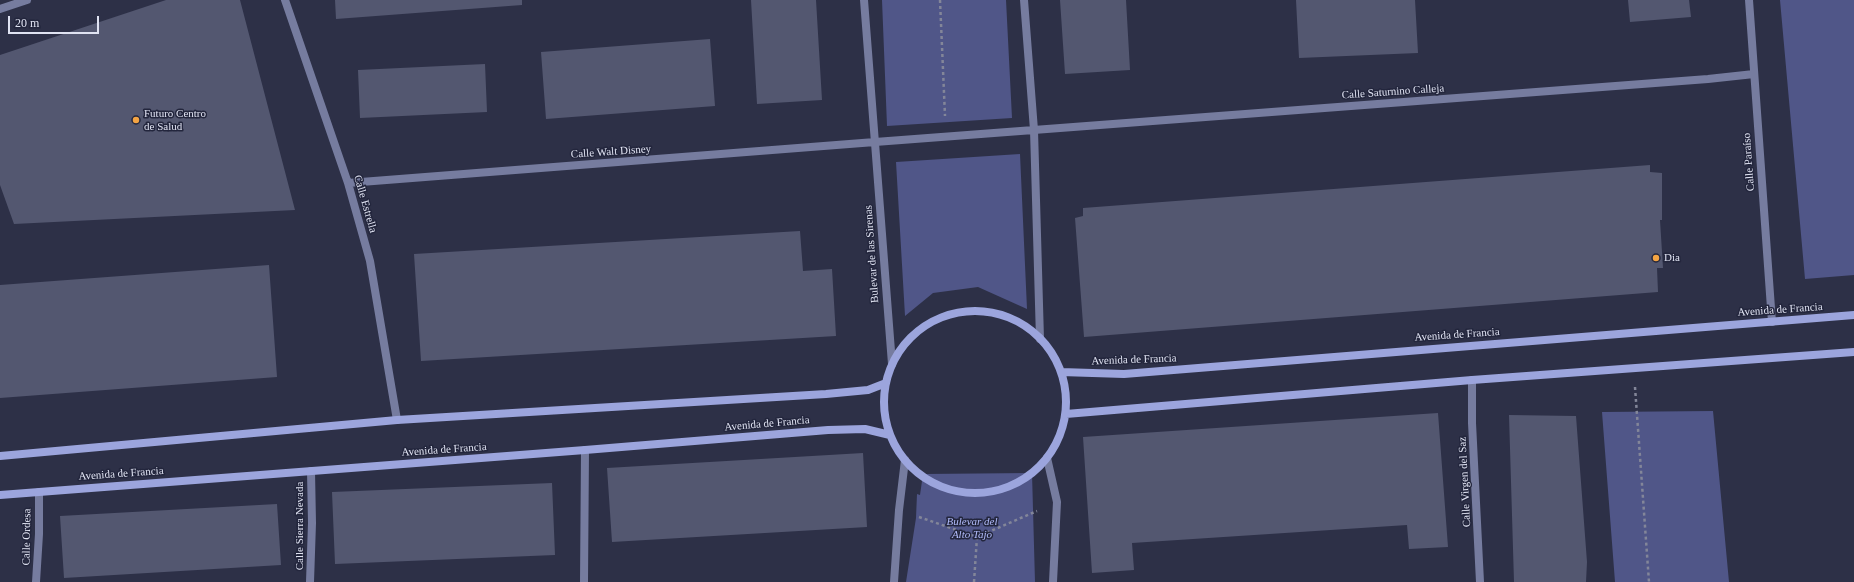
<!DOCTYPE html>
<html>
<head>
<meta charset="utf-8">
<style>
  body { margin:0 }
  #map { position:relative; width:1854px; height:582px; overflow:hidden; background:#2d3047; font-family:"Times New Roman",serif }
  canvas { display:block }
  .scale { position:absolute; left:8px; top:16px; width:91px; height:18px; box-sizing:border-box; border:2px solid #e0e3f2; border-top:0; padding-left:5px; font-size:12px; line-height:14px; white-space:nowrap; color:#e0e3f2; -webkit-text-stroke:3px #23263d; paint-order:stroke }
</style>
</head>
<body>
<div id="map">
<canvas width="1854" height="582"></canvas>
<div class="scale">20 m</div>
</div>
<script>
const g = document.querySelector('canvas').getContext('2d');
g.lineJoin = 'round';
function fillPath(path, color) { g.fillStyle = color; g.fill(path, 'evenodd'); }
const toPath = rows => new Path2D(rows.map(r => 'M' + r).join(''));
function stroke(path, color, width, dash) { g.strokeStyle = color; g.lineWidth = width; g.lineCap = dash ? 'butt' : 'round'; g.setLineDash(dash || []); g.stroke(path); }
function write(font, color, halo, rows, align = 'center') {
  g.font = font + ' "Times New Roman",serif'; g.lineWidth = 3; g.setLineDash([]); g.textBaseline = 'middle'; g.strokeStyle = halo; g.fillStyle = color; for (const [text, x, y, turn = 0] of rows) {
    g.save(); g.translate(x, y); g.rotate((+turn || 0) * Math.PI / 180); g.textAlign = isNaN(turn) ? turn : align; if (halo) g.strokeText(text, 0, 0); g.fillText(text, 0, 0); g.restore();
  }
}
fillPath(toPath([
  [882,0,1006,0,1012,118,887,126],
  [1780,0,1854,0,1854,275,1805,279],
  [1020,154,1027,309,978,287,933,293,905,316,896,162],
  [1713,411,1729,582,1615,582,1602,412],
  [1032,473,1035,582,906,582,916,518,917,494,920,495,923,474]
]), '#505688');
fillPath(toPath([
  [166,0,240,0,295,210,14,224,0,185,0,55],
  [335,0,522,0,522,5,336,19],
  [751,0,816,0,822,100,757,104],
  [1060,0,1126,0,1130,70,1065,74],
  [1296,0,1415,0,1418,53,1299,58],
  [1628,0,1689,0,1691,17,1630,22],
  [710,39,715,106,546,119,541,52],
  [485,64,487,112,360,118,358,70],
  [1650,165,1650,172,1662,173,1662,220,1660,220,1663,268,1657,268,1658,292,1084,337,1075,218,1083,216,1083,208],
  [800,231,803,271,832,269,836,336,421,361,414,254],
  [269,265,277,377,0,398,0,285],
  [1438,413,1448,547,1409,549,1407,525,1132,543,1134,570,1092,573,1083,437],
  [1509,415,1576,416,1587,562,1586,582,1514,582],
  [863,453,867,527,612,542,607,468],
  [552,483,555,555,335,564,332,492],
  [277,504,281,565,64,578,60,516]
]), '#535770');
stroke(toPath([
  [940,0,945,116],
  [1635,387,1649,582],
  [919,517,977,537,1037,511],
  [974,582,977,537]
]), '#838699', 2.5, [3, 3]);
stroke(toPath([
  [285,0,348,183,370,261,397,420],
  [864,0,892,364],
  [1024,0,1034,130,1040,339],
  [1749,0,1772,322],
  [0,9,27,0],
  [348,183,875,142,1708,79,1754,74],
  [1472,380,1472,423,1480,582],
  [1047,458,1057,502,1053,582],
  [36,582,39,534,39,492],
  [310,582,312,523,311,471],
  [584,582,585,450],
  [894,582,899,510,905,460]
]), '#767c9f', 8);
stroke(toPath([
  '884 402a91 91 0 1 1 182 0a91 91 0 1 1-182 0Z',
  [1061,372,1124,374,1854,315],
  [1066,414,1472,380,1854,352],
  [0,456,397,420,826,394,868,390,886,383],
  [0,495,585,450,828,430,865,429,890,435]
]), '#9ca5dd', 8);
for (const [x, y, r, color] of [
  [136,120,4,"#f4a443"],
  [1656,258,4,"#f4a443"]
]) { const dot = new Path2D(); dot.arc(x, y, r, 0, 2 * Math.PI); g.fillStyle = color; g.fill(dot); stroke(dot, '#23263d', 1.5); }
write('11px', '#e0e3f2', '#23263d', [
  ["Calle Saturnino Calleja",1393,92,-4],
  ["Calle Walt Disney",611,152,-4],
  ["Calle Paraíso",1749,162,-94],
  ["Calle Estrella",365,204,74],
  ["Bulevar de las Sirenas",872,254,-94],
  ["Avenida de Francia",1780,310,-4],
  ["Avenida de Francia",1457,335,-4],
  ["Avenida de Francia",1134,360,-2],
  ["Avenida de Francia",767,424,-5],
  ["Avenida de Francia",444,450,-4],
  ["Avenida de Francia",121,474,-4],
  ["Calle Virgen del Saz",1465,482,-93],
  ["Calle Sierra Nevada",300,526,-90],
  ["Calle Ordesa",27,537,-89]
]);
write('11px', '#e0e3f2', '#23263d', [
  ["Futuro Centro",144,114],
  ["de Salud",144,127],
  ["Dia",1664,258]
], 'left');
write('italic 11px', '#b1bbfa', '#23263d', [
  ["Bulevar del",972,522],
  ["Alto Tajo",972,535]
]);
</script>
</body>
</html>
